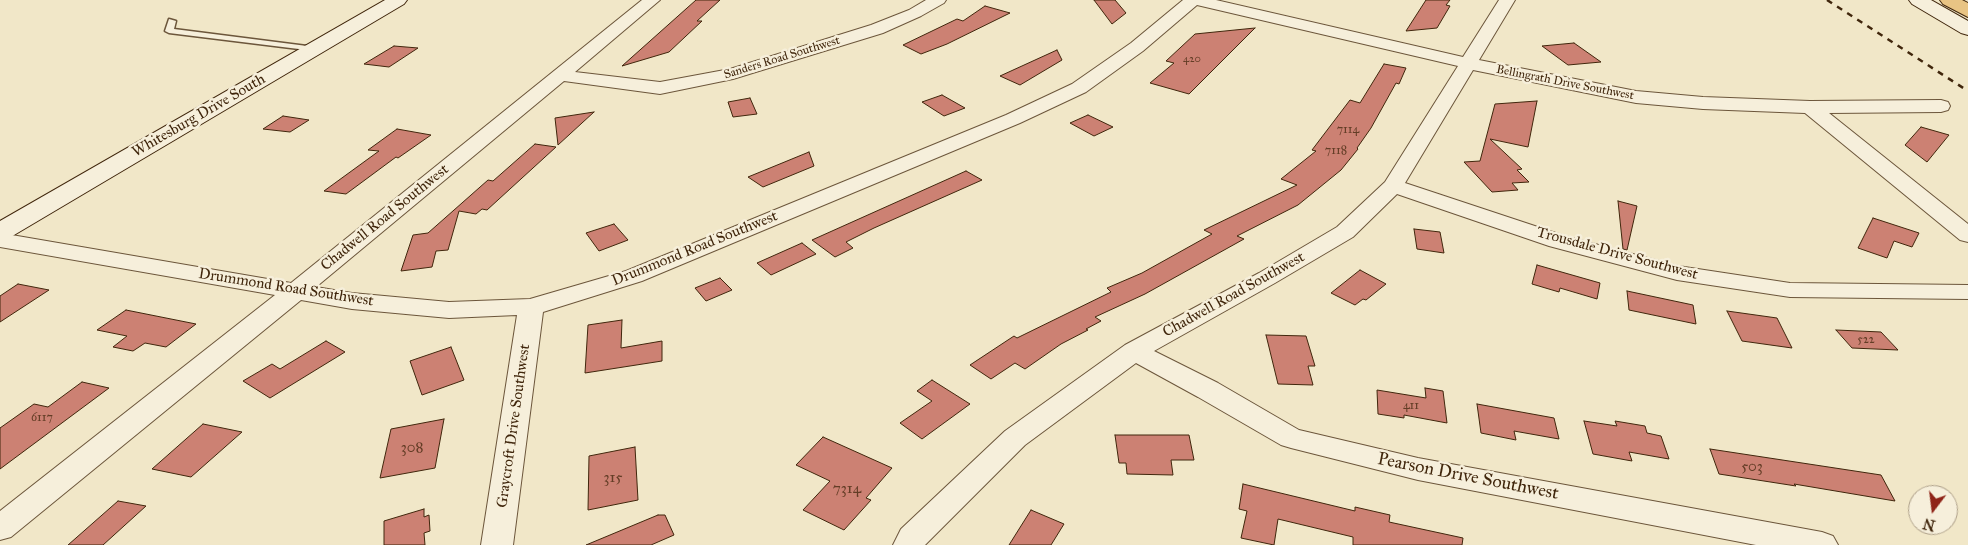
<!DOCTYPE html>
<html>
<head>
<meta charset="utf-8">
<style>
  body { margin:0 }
  #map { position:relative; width:1968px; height:545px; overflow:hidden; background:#f1e7c8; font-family:"IM FELL Great Primer",serif }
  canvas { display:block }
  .north { position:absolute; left:1908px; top:485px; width:50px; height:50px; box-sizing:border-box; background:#f6efdb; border:1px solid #ad9f88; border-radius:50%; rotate:195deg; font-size:14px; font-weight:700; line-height:20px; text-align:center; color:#40260c }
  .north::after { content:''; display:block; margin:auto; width:18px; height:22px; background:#8f2418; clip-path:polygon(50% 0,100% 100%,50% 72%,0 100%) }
</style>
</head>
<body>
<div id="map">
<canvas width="1968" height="545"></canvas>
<div class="north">N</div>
</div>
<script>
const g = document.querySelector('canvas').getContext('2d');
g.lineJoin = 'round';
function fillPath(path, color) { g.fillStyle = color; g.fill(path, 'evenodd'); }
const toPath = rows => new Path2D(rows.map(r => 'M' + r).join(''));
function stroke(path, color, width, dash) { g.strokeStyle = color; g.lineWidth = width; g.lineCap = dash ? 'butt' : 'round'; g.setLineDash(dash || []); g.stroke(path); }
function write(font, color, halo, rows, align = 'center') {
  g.font = font + ' "IM FELL Great Primer",serif'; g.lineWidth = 5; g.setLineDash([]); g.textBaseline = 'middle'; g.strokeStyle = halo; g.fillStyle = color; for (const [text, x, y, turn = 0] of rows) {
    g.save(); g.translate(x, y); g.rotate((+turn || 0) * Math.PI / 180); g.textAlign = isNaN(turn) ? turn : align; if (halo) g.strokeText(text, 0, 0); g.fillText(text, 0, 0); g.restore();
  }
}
const building = toPath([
  [696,0,720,0,697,21,702,21,669,52,622,66,696,0],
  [1094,0,1115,0,1126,13,1112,24,1094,0],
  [1426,0,1450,0,1446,5,1450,6,1437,28,1406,31,1426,0],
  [985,6,1010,13,947,44,921,54,903,45,957,19,963,21,985,6],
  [1255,28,1189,94,1150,83,1174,63,1166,61,1195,34,1255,28],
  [1574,43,1601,62,1568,65,1542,46,1574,43],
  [394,46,418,48,389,67,364,64,394,46],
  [1057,50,1062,60,1020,85,1000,76,1057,50],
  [1384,64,1406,68,1399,84,1396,83,1371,128,1357,148,1358,149,1341,170,1298,205,1237,236,1244,239,1145,294,1095,317,1101,321,1086,329,1088,330,1061,344,1025,369,1015,363,991,379,970,365,1014,336,1017,338,1111,292,1107,288,1142,273,1212,234,1204,230,1297,185,1281,179,1316,151,1312,150,1350,100,1360,103,1384,64],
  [942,95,965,108,944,116,922,102,942,95],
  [750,98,757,114,733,117,728,102,750,98],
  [1537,101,1528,147,1490,139,1522,169,1517,170,1529,182,1512,183,1518,190,1492,192,1464,162,1480,161,1495,104,1537,101],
  [594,112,558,145,555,118,594,112],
  [1088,115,1113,127,1094,136,1070,123,1088,115],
  [283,116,309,120,290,132,263,129,283,116],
  [1921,127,1949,135,1927,162,1905,145,1921,127],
  [397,129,431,135,398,158,396,157,346,194,324,191,379,151,368,150,397,129],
  [535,144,556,147,487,210,482,209,476,214,459,211,448,250,436,251,432,267,401,271,413,235,428,233,488,180,493,181,535,144],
  [809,152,814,166,763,187,748,177,809,152],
  [966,171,982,180,874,228,846,242,853,248,835,257,812,240,966,171],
  [1618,201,1637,206,1627,250,1623,249,1618,201],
  [1873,218,1919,233,1912,247,1894,241,1887,258,1858,248,1873,218],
  [614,224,628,240,599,251,586,233,614,224],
  [1414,229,1440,232,1444,253,1417,249,1414,229],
  [802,243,816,254,771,275,757,263,802,243],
  [1537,265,1600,283,1597,299,1560,288,1559,292,1532,284,1537,265],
  [1360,270,1386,284,1366,300,1363,299,1355,305,1331,293,1360,270],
  [720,278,732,290,706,301,695,288,720,278],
  [18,284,49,290,0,322,0,296,18,284],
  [1627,291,1693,305,1696,324,1629,310,1627,291],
  [126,310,196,324,166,347,145,343,133,351,113,347,127,336,97,330,126,310],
  [1727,311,1777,318,1792,348,1742,341,1727,311],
  [622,320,621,348,662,341,662,361,585,373,588,325,622,320],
  [1836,330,1881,332,1898,350,1852,348,1836,330],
  [1266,335,1306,336,1315,366,1308,366,1313,385,1278,384,1266,335],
  [326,341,345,352,270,398,243,381,272,364,280,369,326,341],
  [451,347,464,380,422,395,410,361,451,347],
  [932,380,970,404,922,439,900,423,932,401,917,391,932,380],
  [82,382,109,388,0,469,0,428,34,404,48,407,82,382],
  [1425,388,1443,391,1447,423,1404,415,1404,418,1378,414,1377,390,1426,398,1425,388],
  [1477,404,1554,418,1559,439,1514,431,1516,440,1481,433,1477,404],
  [444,419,435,468,380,478,391,429,444,419],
  [1584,421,1617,426,1615,421,1645,426,1647,433,1661,436,1669,459,1629,452,1632,461,1593,454,1584,421],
  [203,424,242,432,191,477,152,469,203,424],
  [1115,435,1189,435,1194,460,1171,460,1173,475,1127,474,1126,463,1119,463,1115,435],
  [823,437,892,468,866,498,871,500,844,530,803,510,830,481,796,465,823,437],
  [635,447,638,500,588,510,589,456,635,447],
  [1710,449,1881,475,1895,501,1794,484,1796,486,1719,474,1710,449],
  [1243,484,1355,511,1355,507,1390,515,1389,522,1463,538,1462,545,1353,545,1353,537,1278,519,1274,545,1241,538,1247,511,1239,509,1243,484],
  [118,501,146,506,103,545,68,545,118,501],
  [424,509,424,517,429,515,430,531,424,533,425,545,384,545,384,521,424,509],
  [1031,510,1064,524,1051,545,1009,545,1031,510],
  [658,515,665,515,674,535,651,545,586,545,658,515]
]);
fillPath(building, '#cc8173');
stroke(building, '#40260c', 1);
const service = toPath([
  [169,19,176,21,174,29,315,47,319,49,315,51,169,33,165,31,169,19]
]);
const minor = toPath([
  [642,0,660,0,575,72,660,82,730,69,871,25,909,10,926,0,946,0,944,3,921,16,883,33,733,79,660,94,564,81,316,287,352,293,449,302,530,299,626,271,1006,115,1072,84,1131,43,1183,0,1216,0,1463,57,1499,0,1515,0,1479,60,1636,91,1703,97,1810,101,1941,100,1948,102,1950,106,1948,110,1941,112,1829,113,1968,224,1968,242,1960,240,1805,113,1703,109,1636,103,1473,70,1405,183,1565,236,1678,266,1790,283,1968,285,1968,299,1790,297,1677,280,1549,246,1397,194,1353,237,1275,283,1154,351,1218,383,1299,430,1418,458,1822,532,1833,536,1838,545,1756,545,1418,480,1291,448,1281,445,1198,397,1136,363,1025,445,925,545,893,545,901,529,1005,431,1125,345,1259,273,1337,227,1385,182,1458,66,1197,5,1143,51,1086,92,1020,123,642,281,543,312,513,545,481,545,517,315,449,318,352,309,301,300,11,537,0,540,0,511,275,295,0,247,0,233,291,283,642,0]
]);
const secondary = toPath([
  [385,0,407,0,404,4,9,238,0,240,0,221,385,0],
  [1909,0,1931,0,1968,21,1968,35,1961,33,1912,4,1909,0]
]);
const motorway = toPath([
  [1940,0,1962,0,1968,3,1968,17,1943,4,1940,0]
]);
stroke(service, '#6c563b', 3);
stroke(minor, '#6c563b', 2);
stroke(secondary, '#40260c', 2);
stroke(motorway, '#40260c', 2);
fillPath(service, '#f6efdb');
fillPath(minor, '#f6efdb');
fillPath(secondary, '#f6efdb');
fillPath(motorway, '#e8c484');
stroke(toPath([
  [1827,0,1968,91]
]), '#40260c', 2.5, [6, 6]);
write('11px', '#633d26', null, [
  ["420",1192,59]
]);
write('12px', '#40260c', '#f6efdb', [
  ["Sanders Road Southwest",782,58,-17],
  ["Bellingrath Drive Southwest",1565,83,11]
]);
write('12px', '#633d26', null, [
  ["7114",1348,130],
  ["7118",1336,151],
  ["522",1866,340],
  ["411",1411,406],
  ["6117",42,418]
]);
write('15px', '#40260c', '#f6efdb', [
  ["Whitesburg Drive South",199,116,-30],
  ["Chadwell Road Southwest",385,218,-39],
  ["Drummond Road Southwest",695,249,-22],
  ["Trousdale Drive Southwest",1617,254,15],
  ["Drummond Road Southwest",286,288,9],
  ["Chadwell Road Southwest",1234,295,-29],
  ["Graycroft Drive Southwest",514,426,-82]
]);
write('15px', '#633d26', null, [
  ["308",412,448],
  ["503",1752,467],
  ["315",613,478],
  ["7314",847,489]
]);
write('18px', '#40260c', '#f6efdb', [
  ["Pearson Drive Southwest",1468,477,11]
]);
</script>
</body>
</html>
